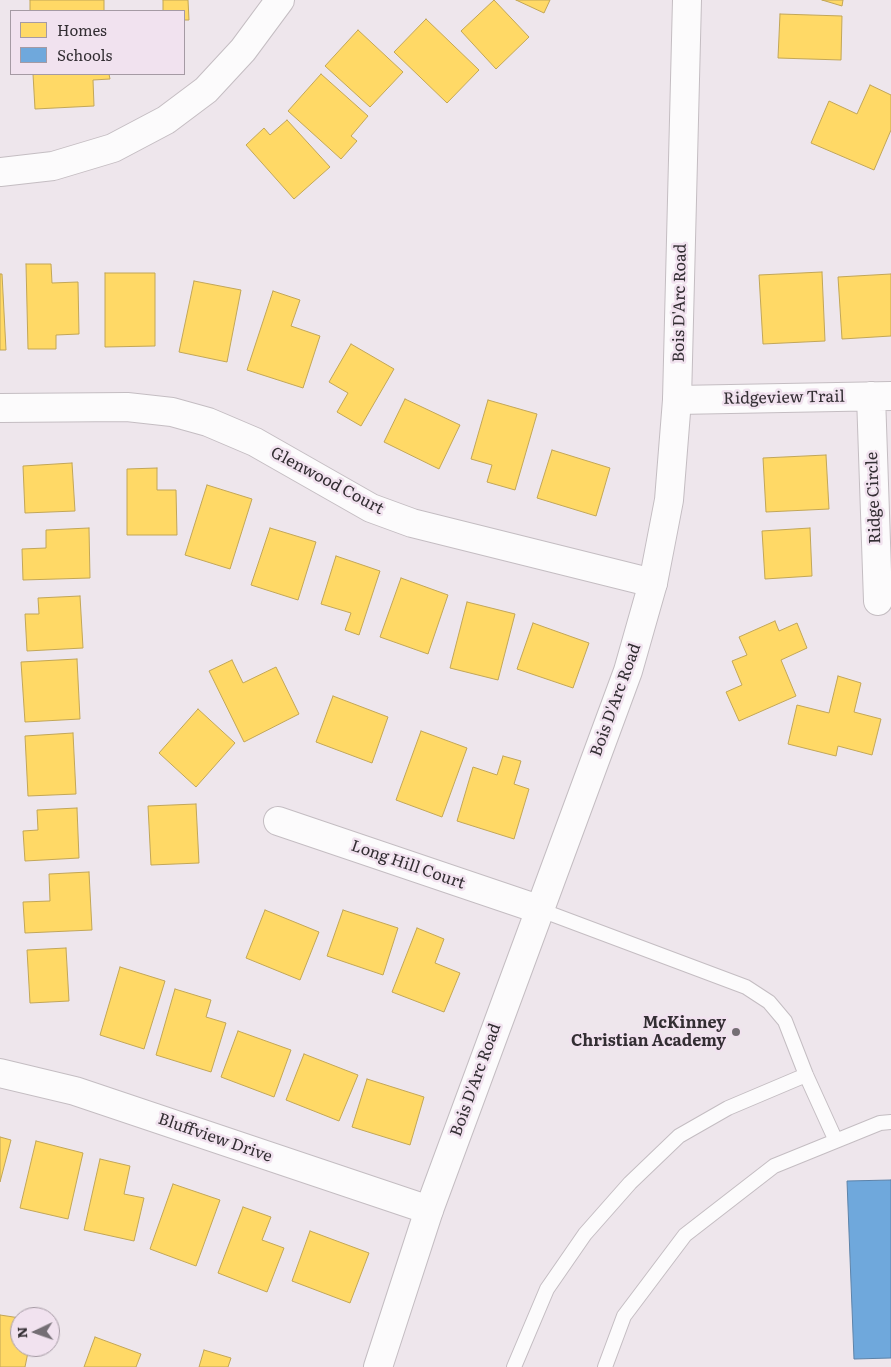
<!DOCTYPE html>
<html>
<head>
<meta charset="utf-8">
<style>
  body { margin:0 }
  #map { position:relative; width:891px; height:1367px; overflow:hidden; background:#eee6ec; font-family:Literata,serif }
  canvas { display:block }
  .legend { position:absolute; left:10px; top:10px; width:175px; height:65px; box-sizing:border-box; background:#f1e2ef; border:1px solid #a59aa4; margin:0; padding:6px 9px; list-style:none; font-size:15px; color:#332e33 }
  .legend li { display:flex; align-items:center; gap:10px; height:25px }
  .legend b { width:25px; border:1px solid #a59aa4 }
  .north { position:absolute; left:10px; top:1307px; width:50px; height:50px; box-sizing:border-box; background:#f1e2ef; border:1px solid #a59aa4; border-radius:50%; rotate:267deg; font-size:14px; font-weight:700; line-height:20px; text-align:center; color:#332e33 }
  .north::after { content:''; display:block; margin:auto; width:18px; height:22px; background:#746e74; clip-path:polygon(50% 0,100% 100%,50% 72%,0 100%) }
</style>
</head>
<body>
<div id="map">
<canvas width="891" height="1367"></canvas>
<ul class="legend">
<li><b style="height:14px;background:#ffd966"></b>Homes</li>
<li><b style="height:14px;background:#6fa8dc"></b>Schools</li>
</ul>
<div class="north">N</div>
</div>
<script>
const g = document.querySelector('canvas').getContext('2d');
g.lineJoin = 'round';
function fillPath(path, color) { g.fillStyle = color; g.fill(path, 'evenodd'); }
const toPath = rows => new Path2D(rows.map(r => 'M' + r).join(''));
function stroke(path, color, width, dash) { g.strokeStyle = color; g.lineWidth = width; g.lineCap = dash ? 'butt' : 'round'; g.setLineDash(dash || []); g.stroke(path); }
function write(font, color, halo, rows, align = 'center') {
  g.font = font + ' Literata,serif'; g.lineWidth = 5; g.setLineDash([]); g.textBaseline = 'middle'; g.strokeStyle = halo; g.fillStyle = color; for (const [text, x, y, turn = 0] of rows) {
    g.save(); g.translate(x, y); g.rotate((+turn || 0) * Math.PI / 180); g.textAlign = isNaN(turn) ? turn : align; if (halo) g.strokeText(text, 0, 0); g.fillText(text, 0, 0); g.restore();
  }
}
const homes = toPath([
  [30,0,104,0,104,11,30,11,30,0],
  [163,0,188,0,189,20,184,20,184,11,163,11,163,0],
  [494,0,529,37,496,69,461,31,494,0],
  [516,0,550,0,544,13,516,0],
  [822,0,843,0,842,6,822,0],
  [780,14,842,16,841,60,778,58,780,14],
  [426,19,479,70,447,103,394,52,426,19],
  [358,30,403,72,370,107,325,66,358,30],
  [33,74,109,74,110,79,93,80,94,106,35,109,33,74],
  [321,74,368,116,351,136,357,141,341,159,288,111,321,74],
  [870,85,891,95,891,130,874,170,811,143,829,101,857,114,870,85],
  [287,120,330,167,294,199,246,145,264,128,270,135,287,120],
  [26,264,51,264,52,283,78,282,79,334,56,335,56,349,28,349,26,264],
  [822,272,825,341,763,344,759,275,822,272],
  [105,273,155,273,155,346,105,347,105,273],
  [0,274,2,274,6,350,0,350,0,274],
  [891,274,891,336,842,339,838,277,891,274],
  [194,281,241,290,227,362,179,352,194,281],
  [273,291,300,300,291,326,320,336,303,388,247,370,273,291],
  [351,344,394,369,361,426,337,412,348,393,329,382,351,344],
  [405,399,460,425,439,469,384,442,405,399],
  [488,400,537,414,515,490,487,482,492,465,471,459,488,400],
  [552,450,610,468,596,516,537,498,552,450],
  [826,455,829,509,766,512,763,458,826,455],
  [72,463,75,511,25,513,23,466,72,463],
  [157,468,157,490,176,490,177,535,127,535,127,469,157,468],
  [207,485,252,499,230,569,185,555,207,485],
  [89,528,90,578,23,580,22,549,46,548,46,530,89,528],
  [270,528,316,542,298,600,251,585,270,528],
  [810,528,812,576,765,579,762,531,810,528],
  [336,556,380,571,359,635,345,630,351,613,321,604,336,556],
  [401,578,448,595,428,654,380,637,401,578],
  [80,596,83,648,27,651,25,614,39,614,38,598,80,596],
  [467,602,515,614,498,680,450,668,467,602],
  [775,621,779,631,797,623,807,648,781,660,796,696,739,721,726,692,742,685,732,661,747,655,739,637,775,621],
  [533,623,589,643,573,688,517,669,533,623],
  [77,659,80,719,25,722,21,662,77,659],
  [232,660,243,683,276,667,299,714,244,742,209,671,232,660],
  [838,676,861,683,854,712,881,719,872,755,838,746,836,756,788,744,797,705,829,713,838,676],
  [333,696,388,717,372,763,316,742,333,696],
  [198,709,235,743,196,787,159,753,198,709],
  [421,731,467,748,442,817,396,800,421,731],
  [73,733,76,794,28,796,25,736,73,733],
  [503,756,521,761,514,784,529,789,514,839,457,821,473,767,497,775,503,756],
  [196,804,199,863,151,865,148,806,196,804],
  [77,808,79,858,25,861,23,831,38,830,37,810,77,808],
  [89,872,92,930,25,933,23,902,50,901,49,874,89,872],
  [265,910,319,932,300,980,246,958,265,910],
  [343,910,398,928,383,975,327,956,343,910],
  [417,928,444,939,435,963,460,973,444,1012,392,992,417,928],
  [66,948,69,1001,30,1003,27,950,66,948],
  [120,967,165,981,144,1049,100,1035,120,967],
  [175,989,211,1000,206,1017,226,1023,211,1072,156,1055,175,989],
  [238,1031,291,1050,274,1097,221,1077,238,1031],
  [304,1054,358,1075,339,1121,286,1100,304,1054],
  [367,1079,424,1097,410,1145,352,1127,367,1079],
  [0,1137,11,1140,0,1182,0,1137],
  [36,1141,83,1153,68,1219,20,1208,36,1141],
  [100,1159,130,1166,124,1194,144,1198,134,1241,84,1230,100,1159],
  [173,1184,220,1200,196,1266,150,1249,173,1184],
  [243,1207,271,1217,262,1240,284,1248,267,1292,218,1273,243,1207],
  [310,1231,369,1253,350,1303,292,1281,310,1231],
  [0,1315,20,1318,20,1347,29,1347,25,1367,0,1367,0,1315],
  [95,1337,141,1354,136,1367,84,1367,95,1337],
  [204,1350,231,1358,228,1367,199,1367,204,1350]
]);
fillPath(homes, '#ffd966');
stroke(homes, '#c2a657', 1);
const schools = toPath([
  [891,1180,891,1358,854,1359,847,1181,891,1180]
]);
fillPath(schools, '#6fa8dc');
stroke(schools, '#5d83a9', 1);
const service = toPath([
  [538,909,746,987,769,1002,785,1021,806,1075,836,1141],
  [514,1367,547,1289,585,1234,630,1183,679,1136,728,1108,806,1075],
  [605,1367,624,1316,685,1235,774,1166,880,1123,891,1122]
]);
const minor = toPath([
  [871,396,878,601],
  [677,400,891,396],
  [0,408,127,407,172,412,208,422,255,442,371,508,412,523,653,583],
  [278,821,538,909],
  [0,1073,75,1091,429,1210]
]);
const tertiary = toPath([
  [0,172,53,166,113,148,166,120,206,90,243,50,280,0],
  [378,1367,429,1210,628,671,653,583,669,500,677,400,687,0]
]);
stroke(service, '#c4bdc2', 16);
stroke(minor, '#c4bdc2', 30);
stroke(tertiary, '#c4bdc2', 30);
stroke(service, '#fcfbfc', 14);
stroke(minor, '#fcfbfc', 28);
stroke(tertiary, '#fcfbfc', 28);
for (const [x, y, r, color] of [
  [736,1032,5,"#746e74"]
]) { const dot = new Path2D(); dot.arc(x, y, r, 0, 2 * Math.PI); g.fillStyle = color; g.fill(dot); stroke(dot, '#f1e2ef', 2); }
write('16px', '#332e33', '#f1e2ef', [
  ["Bois D'Arc Road",680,303,-89],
  ["Ridgeview Trail",784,398,-1],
  ["Glenwood Court",327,481,28],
  ["Ridge Circle",874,498,-92],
  ["Bois D'Arc Road",616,700,-70],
  ["Long Hill Court",408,865,19],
  ["Bois D'Arc Road",476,1080,-70],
  ["Bluffview Drive",215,1138,19]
]);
write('bold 16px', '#332e33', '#f1e2ef', [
  ["McKinney",726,1023],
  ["Christian Academy",726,1041]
], 'right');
</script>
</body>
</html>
